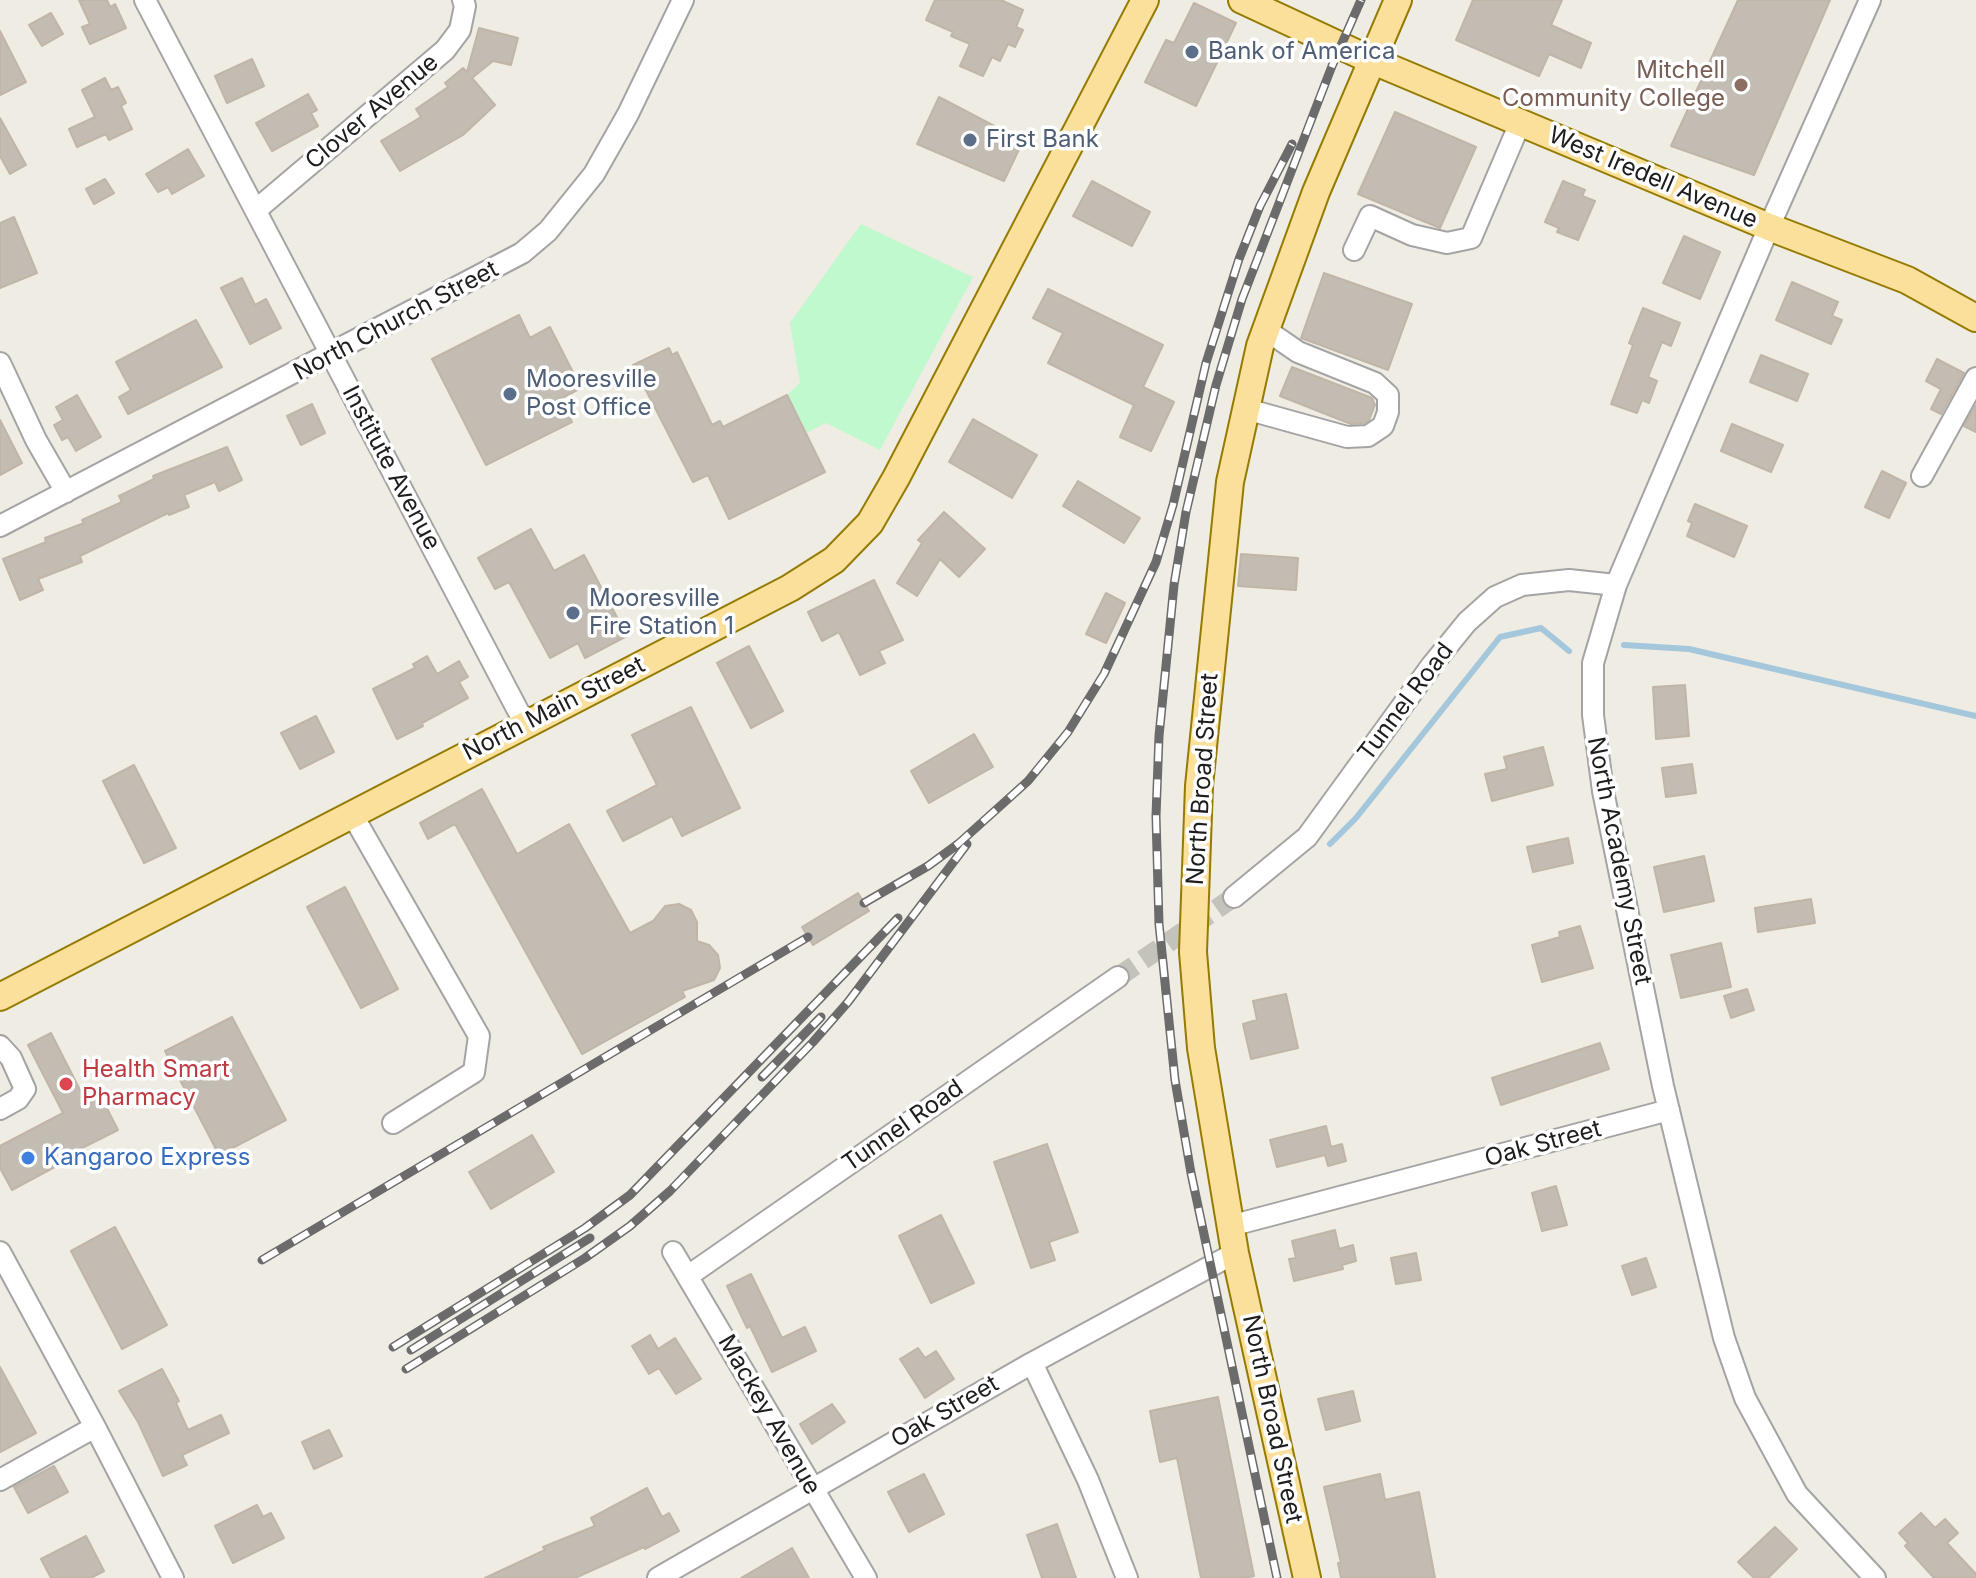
<!DOCTYPE html>
<html>
<head>
<meta charset="utf-8">
<style>
  body { margin:0 }
  canvas { display:block; background:#eeece3 }
</style>
</head>
<body>
<canvas width="1976" height="1578"></canvas>
<script>
const g = document.querySelector('canvas').getContext('2d');
g.lineJoin = 'round';
function fillPath(path, color) { g.fillStyle = color; g.fill(path, 'evenodd'); }
const toPath = rows => new Path2D(rows.map(r => 'M' + r).join(''));
function stroke(path, color, width, dash) { g.strokeStyle = color; g.lineWidth = width; g.lineCap = dash ? 'butt' : 'round'; g.setLineDash(dash || []); g.stroke(path); }
function write(font, color, halo, rows, align = 'center') {
  g.font = font + ' Inter,sans-serif'; g.lineWidth = 7; g.setLineDash([]); g.textBaseline = 'middle'; g.strokeStyle = halo; g.fillStyle = color; for (const [text, x, y, turn = 0] of rows) {
    g.save(); g.translate(x, y); g.rotate((+turn || 0) * Math.PI / 180); g.textAlign = isNaN(turn) ? turn : align; if (halo) g.strokeText(text, 0, 0); g.fillText(text, 0, 0); g.restore();
  }
}
fillPath(toPath([
  [861,224,973,277,880,450,826,423,806,433,787,395,800,383,790,323]
]), '#c0f9cd');
stroke(toPath([
  [1624,645,1689,649,1976,716],
  [1330,844,1356,818,1500,637,1541,628,1569,651]
]), '#a4c7dc', 6);
const building = toPath([
  [79,0,107,0,110,7,115,4,126,28,90,44,82,27,90,24,79,0],
  [935,0,1001,0,1023,10,1016,27,1023,30,1015,47,1008,44,1000,61,992,57,983,76,960,66,970,44,951,36,953,32,926,20,935,0],
  [1473,0,1562,0,1551,25,1591,43,1581,68,1549,54,1539,76,1456,40,1473,0],
  [1738,0,1830,0,1754,175,1671,146,1738,0],
  [1194,3,1236,23,1196,106,1145,82,1166,40,1174,43,1194,3],
  [51,13,63,34,42,46,29,25,51,13],
  [479,28,518,38,511,65,493,61,472,78,495,105,463,135,400,171,381,141,421,117,416,109,448,87,445,83,463,68,467,72,479,28],
  [0,31,26,82,0,95,0,31],
  [252,59,264,86,227,103,215,76,252,59],
  [105,78,111,90,118,87,126,103,121,106,132,129,109,140,106,134,77,147,69,129,95,117,82,90,105,78],
  [308,94,317,110,311,113,318,126,272,151,256,123,308,94],
  [939,97,1023,141,1004,181,917,144,939,97],
  [1395,112,1476,147,1440,228,1358,194,1395,112],
  [0,118,26,165,10,174,0,156,0,118],
  [188,149,204,176,172,194,168,187,158,192,146,174,188,149],
  [105,179,114,193,94,204,86,189,105,179],
  [1092,181,1150,212,1132,246,1073,216,1092,181],
  [1563,181,1585,190,1582,196,1595,201,1578,240,1557,232,1559,228,1545,222,1563,181],
  [14,217,37,273,0,288,0,223,14,217],
  [1684,236,1720,252,1700,299,1663,283,1684,236],
  [1324,273,1412,304,1388,370,1301,338,1324,273],
  [242,278,255,305,266,299,281,328,250,344,221,288,242,278],
  [1792,282,1838,302,1832,316,1842,320,1831,344,1776,320,1792,282],
  [1048,289,1163,345,1143,387,1174,402,1151,451,1120,437,1134,405,1048,363,1063,333,1033,318,1048,289],
  [1643,308,1680,323,1671,346,1662,342,1648,377,1657,381,1649,403,1642,400,1637,413,1611,404,1633,345,1629,343,1643,308],
  [519,315,530,338,550,327,581,388,560,399,572,422,486,465,432,359,519,315],
  [196,320,222,367,128,414,119,397,131,390,116,362,196,320],
  [669,348,672,355,677,352,712,425,720,421,723,427,787,395,825,472,729,519,708,475,693,482,633,365,669,348],
  [1761,355,1808,374,1797,401,1750,382,1761,355],
  [1937,359,1964,373,1941,414,1931,409,1941,389,1926,381,1937,359],
  [1292,367,1372,398,1375,405,1369,420,1364,423,1351,424,1280,396,1292,367],
  [77,395,101,437,76,451,68,437,62,440,54,425,63,420,56,407,77,395],
  [312,404,325,433,301,445,287,416,312,404],
  [1976,405,1976,432,1964,426,1976,405],
  [973,419,1037,455,1012,498,949,462,973,419],
  [0,420,22,463,0,475,0,420],
  [1732,424,1783,445,1771,472,1721,451,1732,424],
  [227,447,242,480,219,491,215,482,184,495,189,507,169,515,168,513,80,556,82,562,38,579,43,590,20,600,3,559,46,542,45,538,84,523,82,520,122,502,119,496,154,479,153,476,227,447],
  [1882,471,1906,483,1889,518,1865,507,1882,471],
  [1078,481,1140,518,1124,543,1063,506,1078,481],
  [1695,504,1747,526,1734,557,1687,536,1692,523,1688,521,1695,504],
  [944,512,985,549,959,577,940,559,917,596,897,583,922,543,918,540,944,512],
  [531,529,554,571,584,555,627,636,585,658,578,643,550,658,509,582,495,589,478,558,531,529],
  [1241,554,1298,558,1296,590,1238,586,1241,554],
  [874,580,903,640,879,651,885,663,860,675,839,632,822,641,808,612,874,580],
  [1106,593,1125,603,1106,643,1086,634,1106,593],
  [749,646,783,711,751,728,717,663,749,646],
  [427,656,437,674,459,661,468,677,459,682,468,698,422,723,423,726,397,739,373,689,415,668,413,664,427,656],
  [1685,685,1689,736,1656,739,1653,687,1685,685],
  [691,707,740,808,682,836,672,816,623,841,607,811,657,785,632,735,691,707],
  [316,716,334,752,300,769,281,733,316,716],
  [974,734,993,767,929,803,911,771,974,734],
  [1543,747,1553,785,1492,801,1485,774,1507,769,1504,757,1543,747],
  [1692,764,1696,793,1666,797,1662,768,1692,764],
  [134,765,176,848,144,863,103,781,134,765],
  [482,789,517,854,569,824,630,933,653,921,665,906,679,904,691,910,697,922,697,941,709,945,718,955,720,968,714,980,682,991,685,997,582,1054,455,824,428,839,420,823,482,789],
  [1568,838,1573,863,1533,872,1527,847,1568,838],
  [1704,856,1714,901,1664,912,1654,867,1704,856],
  [345,887,398,989,361,1008,307,907,345,887],
  [858,893,869,911,813,945,802,927,858,893],
  [1811,899,1815,923,1758,932,1755,908,1811,899],
  [1580,926,1593,968,1542,982,1532,945,1560,937,1559,932,1580,926],
  [1721,943,1731,987,1681,998,1671,955,1721,943],
  [1747,989,1754,1010,1731,1018,1724,996,1747,989],
  [1286,994,1298,1048,1251,1059,1243,1024,1257,1020,1253,1001,1286,994],
  [232,1017,286,1120,219,1155,165,1051,232,1017],
  [51,1033,82,1094,96,1087,118,1130,60,1159,62,1163,12,1190,0,1168,0,1146,63,1113,28,1045,51,1033],
  [1600,1043,1609,1069,1501,1105,1492,1078,1600,1043],
  [1326,1126,1331,1147,1342,1144,1346,1161,1328,1166,1325,1155,1277,1167,1270,1140,1326,1126],
  [532,1135,554,1172,491,1209,469,1172,532,1135],
  [1047,1144,1078,1232,1049,1242,1055,1260,1031,1268,994,1162,1047,1144],
  [1556,1186,1567,1225,1542,1231,1532,1193,1556,1186],
  [941,1215,974,1283,931,1303,899,1236,941,1215],
  [115,1227,167,1325,122,1349,71,1251,115,1227],
  [1335,1230,1339,1249,1353,1245,1356,1261,1342,1265,1343,1269,1294,1281,1289,1259,1296,1258,1292,1241,1335,1230],
  [1416,1253,1421,1280,1396,1284,1391,1258,1416,1253],
  [1646,1258,1656,1287,1632,1295,1622,1266,1646,1258],
  [751,1274,782,1338,805,1327,816,1351,772,1372,750,1326,747,1328,727,1286,751,1274],
  [650,1335,658,1349,675,1338,701,1379,676,1394,659,1368,649,1374,632,1346,650,1335],
  [918,1348,925,1358,936,1351,954,1379,925,1398,900,1359,918,1348],
  [0,1367,36,1433,0,1452,0,1367],
  [162,1369,179,1401,176,1403,188,1430,221,1415,229,1433,182,1455,187,1465,163,1476,138,1422,119,1391,162,1369],
  [1353,1391,1360,1421,1326,1430,1318,1399,1353,1391],
  [1218,1397,1254,1576,1243,1578,1201,1578,1177,1458,1160,1462,1150,1411,1218,1397],
  [832,1404,845,1422,812,1444,800,1424,832,1404],
  [329,1430,342,1456,314,1469,302,1442,329,1430],
  [54,1466,68,1492,28,1513,14,1487,54,1466],
  [924,1474,944,1514,909,1532,888,1492,924,1474],
  [1380,1474,1385,1500,1419,1492,1435,1578,1341,1578,1338,1563,1341,1563,1324,1487,1380,1474],
  [647,1488,662,1517,669,1513,679,1531,645,1549,644,1547,575,1578,485,1578,545,1550,543,1547,595,1526,591,1518,647,1488],
  [257,1505,263,1517,271,1513,284,1538,233,1563,215,1526,257,1505],
  [1921,1513,1935,1528,1945,1519,1958,1533,1947,1543,1976,1574,1976,1578,1934,1578,1905,1546,1908,1543,1899,1533,1921,1513],
  [1057,1524,1076,1578,1042,1578,1027,1535,1057,1524],
  [1775,1527,1797,1549,1768,1578,1754,1578,1738,1562,1775,1527],
  [86,1536,104,1571,91,1578,51,1578,41,1559,86,1536],
  [792,1548,809,1578,741,1578,792,1548]
]);
fillPath(building, '#c3bcb3');
stroke(building, '#c0b5a6', 2);
stroke(toPath([
  [1118,977,1234,897]
]), '#c4c3bb', 20, [20, 10]);
const minor = toPath([
  [145,0,525,724],
  [1870,0,1769,227,1616,585,1593,663,1593,715,1603,791,1663,1086,1724,1338,1745,1398,1797,1494,1875,1578],
  [256,210,445,50,460,30,465,6,463,0],
  [1354,250,1370,216,1412,235,1447,243,1471,238,1520,123],
  [0,363,36,440,66,492],
  [1246,409,1347,437,1368,436,1383,426,1388,412,1388,395,1375,383,1298,352,1266,330],
  [1922,476,1976,378],
  [0,526,522,253,548,231,594,174,628,114,683,0],
  [352,814,479,1036,474,1072,393,1123],
  [1234,897,1307,837,1432,665,1467,622,1495,597,1522,585,1569,580,1616,585],
  [0,1046,11,1058,25,1089,18,1099,0,1109],
  [1230,1226,1669,1110],
  [0,1252,95,1427,173,1578],
  [673,1252,866,1578],
  [688,1276,1118,977],
  [1032,1363,1088,1480,1127,1578],
  [0,1480,95,1427],
  [658,1578,1032,1363,1235,1253]
]);
const major = toPath([
  [1242,0,1371,60,1769,227,1907,280,1976,318],
  [0,997,790,588,834,560,870,523,896,478,1145,0],
  [1307,1578,1235,1253,1201,1048,1193,952,1199,786,1230,482,1260,346,1316,192,1398,0]
]);
stroke(minor, '#a4a4a4', 24);
stroke(major, '#957b01', 30);
stroke(minor, '#fff', 20);
stroke(major, '#fbe09c', 26);
const rail = toPath([
  [864,903,928,866,958,844,1028,781,1068,732,1104,674,1156,562,1173,505,1206,363,1239,259,1260,206,1292,144],
  [762,1077,821,1017],
  [262,1260,808,937],
  [393,1347,585,1228,630,1195,898,918],
  [411,1350,590,1238],
  [406,1369,585,1258,630,1226,670,1191,813,1042,848,1002,967,844],
  [1277,1578,1191,1173,1175,1080,1159,924,1156,816,1159,736,1174,585,1186,512,1216,385,1242,299,1332,66,1361,0]
]);
stroke(rail, '#6b6b6b', 9);
stroke(rail, '#fff', 6, [18]);
for (const [x, y, r, color] of [
  [1192,52,8,"#5c6f8a"],
  [1741,85,8,"#8d6e63"],
  [970,140,8,"#5c6f8a"],
  [510,394,8,"#5c6f8a"],
  [573,613,8,"#5c6f8a"],
  [66,1084,8,"#e0444e"],
  [28,1158,8,"#3f7fe0"]
]) { const dot = new Path2D(); dot.arc(x, y, r, 0, 2 * Math.PI); g.fillStyle = color; g.fill(dot); stroke(dot, '#fff', 3); }
write('24px', '#4e5e75', '#fff', [
  ["Bank of America",1208,52],
  ["First Bank",986,140],
  ["Mooresville",526,380],
  ["Post Office",526,408],
  ["Mooresville",589,599],
  ["Fire Station 1",589,627]
], 'left');
write('24px', '#785e54', '#fff', [
  ["Mitchell",1725,71],
  ["Community College",1725,99]
], 'right');
write('24px', '#1d1d1d', '#fff', [
  ["Clover Avenue",372,112,-40],
  ["West Iredell Avenue",1653,178,23],
  ["North Church Street",396,321,-28],
  ["Institute Avenue",391,468,62],
  ["Tunnel Road",1406,702,-53],
  ["North Main Street",554,709,-27],
  ["North Broad Street",1203,779,-86],
  ["North Academy Street",1619,861,79],
  ["Tunnel Road",903,1126,-35],
  ["Oak Street",1543,1144,-15],
  ["Oak Street",945,1412,-30],
  ["Mackey Avenue",769,1415,60],
  ["North Broad Street",1272,1419,78]
]);
write('24px', '#be3a42', '#fff', [
  ["Health Smart",82,1070],
  ["Pharmacy",82,1098]
], 'left');
write('24px', '#366cbe', '#fff', [
  ["Kangaroo Express",44,1158]
], 'left');
</script>
</body>
</html>
